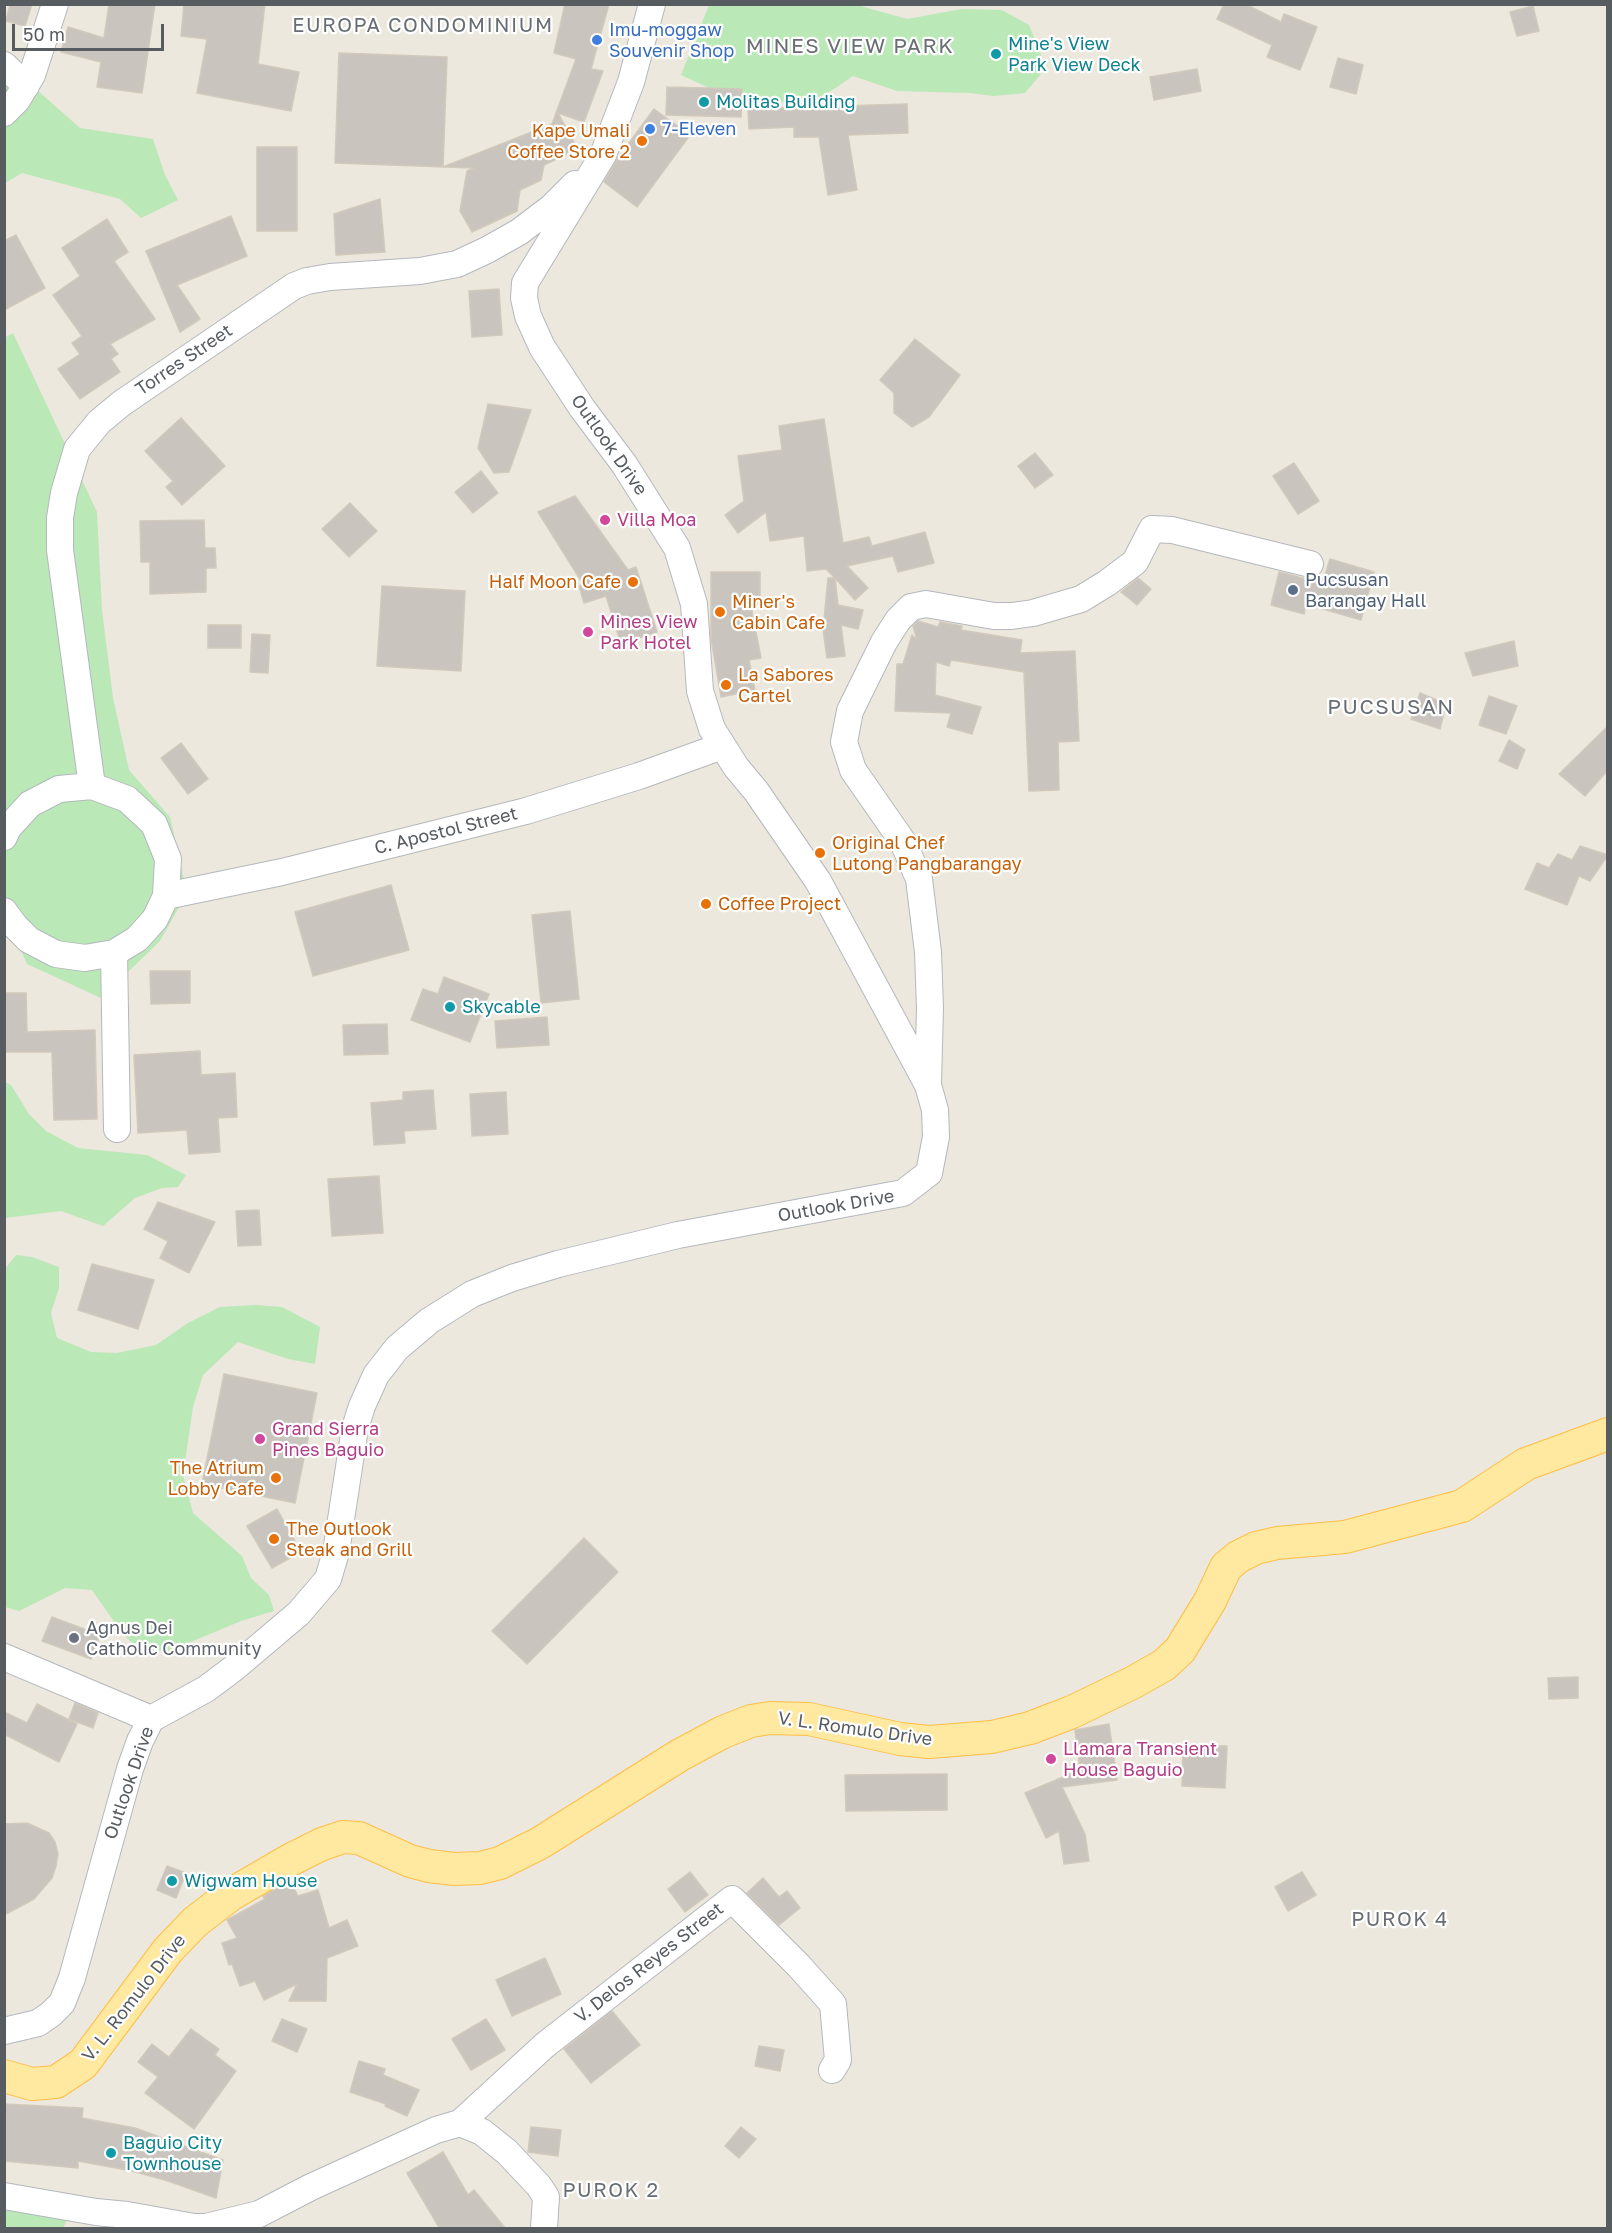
<!DOCTYPE html>
<html>
<head>
<meta charset="utf-8">
<style>
  body { margin:0 }
  #map { position:relative; width:1612px; height:2233px; overflow:hidden; background:#ece8dd; font-family:"Golos Text",sans-serif }
  canvas { display:block }
  .frame { position:absolute; inset:0; border:6px solid #575c61; pointer-events:none }
  .scale { position:absolute; left:12px; top:24px; width:152px; height:27px; box-sizing:border-box; border:3px solid #575c61; border-top:0; padding-left:8px; font-size:18px; line-height:21px; white-space:nowrap; color:#575c61; -webkit-text-stroke:4px #fff; paint-order:stroke }
</style>
</head>
<body>
<div id="map">
<canvas width="1612" height="2233"></canvas>
<div class="frame"></div>
<div class="scale">50 m</div>
</div>
<script>
const g = document.querySelector('canvas').getContext('2d');
g.lineJoin = 'round';
function fillPath(path, color) { g.fillStyle = color; g.fill(path, 'evenodd'); }
const toPath = rows => new Path2D(rows.map(r => 'M' + r).join(''));
function stroke(path, color, width, dash) { g.strokeStyle = color; g.lineWidth = width; g.lineCap = dash ? 'butt' : 'round'; g.setLineDash(dash || []); g.stroke(path); }
function write(font, color, halo, rows, align = 'center') {
  g.font = font + ' "Golos Text",sans-serif'; g.lineWidth = 4.5; g.setLineDash([]); g.textBaseline = 'middle'; g.strokeStyle = halo; g.fillStyle = color; for (const [text, x, y, turn = 0] of rows) {
    g.save(); g.translate(x, y); g.rotate((+turn || 0) * Math.PI / 180); g.textAlign = isNaN(turn) ? turn : align; if (halo) g.strokeText(text, 0, 0); g.fillText(text, 0, 0); g.restore();
  }
}
fillPath(toPath([
  [709,5,857,5,907,19,962,9,1002,10,1029,25,1041,55,1041,74,1025,93,994,96,970,93,897,91,853,76,831,91,808,103,747,100,720,93,681,75],
  [19,74,80,128,153,139,165,175,178,200,141,218,120,199,22,173,5,183,5,89],
  [13,333,97,512,102,610,113,698,129,770,170,817,187,893,160,941,101,998,27,964,5,915,4,338],
  [5,1082,11,1085,29,1114,46,1131,78,1148,147,1155,186,1175,178,1187,162,1188,135,1198,103,1226,61,1211,5,1218],
  [16,1255,32,1257,59,1267,59,1288,51,1313,57,1338,91,1352,117,1353,156,1345,188,1323,220,1307,256,1305,282,1307,320,1327,315,1364,288,1359,238,1342,203,1375,193,1407,183,1475,193,1513,242,1556,251,1578,269,1595,274,1611,241,1621,169,1651,138,1650,120,1630,92,1590,65,1588,19,1611,5,1607,4,1270],
  [5,2209,59,2214,67,2220,63,2228,5,2228]
]), '#bae8b6');
const building = toPath([
  [10,4,32,4,25,26,6,21,10,4],
  [109,4,155,4,142,93,97,87,101,62,61,52,68,27,104,38,109,4],
  [184,4,265,4,258,64,299,72,291,111,197,93,207,39,181,36,184,4],
  [565,4,609,4,591,69,603,71,584,122,558,113,578,149,544,165,541,180,520,190,517,211,472,232,460,211,467,171,474,168,335,163,339,53,447,57,443,167,552,124,576,59,554,53,565,4],
  [1224,4,1245,4,1281,22,1284,14,1317,27,1300,70,1267,57,1272,45,1217,19,1224,4],
  [1533,6,1539,31,1517,36,1510,12,1533,6],
  [1338,58,1363,65,1356,94,1330,87,1338,58],
  [1197,69,1201,91,1154,100,1150,77,1197,69],
  [667,87,742,89,741,117,666,115,667,87],
  [907,104,908,133,848,135,857,190,828,195,819,137,794,137,794,127,749,129,748,109,907,104],
  [654,109,690,135,637,207,604,182,618,158,654,109],
  [257,147,297,147,297,231,257,231,257,147],
  [380,199,385,252,336,255,334,214,380,199],
  [231,216,247,256,177,285,200,319,180,332,146,251,231,216],
  [107,219,128,252,114,261,155,319,110,344,118,354,111,359,120,372,80,399,58,369,80,354,72,343,82,336,53,295,80,276,62,248,107,219],
  [16,235,45,288,4,310,4,241,16,235],
  [499,289,502,335,472,337,469,291,499,289],
  [915,339,960,375,929,417,912,427,894,413,894,393,880,380,915,339],
  [488,404,531,410,509,472,494,473,478,448,488,404],
  [181,418,225,466,182,505,166,487,173,481,145,451,181,418],
  [824,419,843,543,869,537,872,546,925,532,934,563,898,572,893,556,847,566,868,588,855,600,835,578,838,605,863,610,858,629,841,625,845,656,827,658,823,630,828,578,835,578,826,569,807,571,804,536,770,541,766,512,738,533,725,515,744,501,738,456,782,450,779,426,824,419],
  [1035,453,1053,475,1035,488,1018,466,1035,453],
  [1294,463,1319,501,1298,514,1273,476,1294,463],
  [481,471,498,493,473,513,455,492,481,471],
  [575,496,628,570,636,567,657,632,621,644,606,596,584,603,579,586,583,584,538,512,575,496],
  [350,503,377,531,349,557,322,529,350,503],
  [204,520,205,548,215,548,216,568,206,568,206,592,150,594,150,562,141,562,140,521,204,520],
  [1330,559,1374,572,1361,620,1306,604,1304,614,1271,605,1279,572,1306,579,1318,576,1324,578,1330,559],
  [711,572,760,572,760,605,751,606,761,658,749,660,755,690,721,697,711,638,711,572],
  [1138,578,1151,589,1137,605,1121,592,1138,578],
  [382,586,465,591,461,671,377,666,382,586],
  [918,621,938,627,940,622,962,626,961,630,1022,640,1020,653,1075,651,1079,741,1058,742,1059,790,1029,791,1024,672,951,660,949,666,936,662,935,695,981,707,972,734,947,727,951,713,895,711,897,664,903,664,912,635,917,640,913,626,918,621],
  [208,625,241,625,241,648,208,648,208,625],
  [252,634,270,635,268,673,250,672,252,634],
  [1514,641,1518,666,1473,676,1465,653,1514,641],
  [1420,693,1446,704,1440,729,1411,719,1420,693],
  [1489,696,1517,706,1506,734,1479,725,1489,696],
  [1608,726,1608,770,1585,796,1559,774,1608,726],
  [1509,740,1525,750,1517,769,1499,761,1509,740],
  [181,743,208,779,188,794,161,758,181,743],
  [1580,846,1608,855,1590,881,1579,876,1567,905,1525,889,1537,863,1549,868,1558,854,1572,860,1580,846],
  [391,885,409,950,313,976,295,912,391,885],
  [570,911,579,999,541,1003,532,915,570,911],
  [150,971,190,971,190,1003,151,1004,150,971],
  [444,977,489,994,470,1042,411,1020,423,989,438,994,444,977],
  [4,993,26,993,27,1032,95,1030,97,1119,54,1120,52,1052,4,1052,4,993],
  [547,1017,549,1045,497,1048,495,1021,547,1017],
  [387,1024,388,1054,344,1055,343,1025,387,1024],
  [200,1051,201,1075,235,1073,237,1117,218,1118,220,1152,189,1154,187,1130,138,1133,134,1055,200,1051],
  [433,1090,436,1129,404,1131,405,1143,374,1145,371,1103,403,1100,403,1092,433,1090],
  [506,1092,508,1134,472,1136,470,1094,506,1092],
  [379,1176,383,1233,332,1236,328,1179,379,1176],
  [158,1202,215,1222,189,1273,160,1258,168,1241,144,1229,158,1202],
  [259,1210,261,1245,238,1246,236,1211,259,1210],
  [92,1264,154,1280,138,1329,78,1310,92,1264],
  [224,1374,317,1393,295,1503,202,1484,224,1374],
  [277,1509,301,1552,272,1568,247,1526,277,1509],
  [584,1538,618,1572,527,1664,492,1631,584,1538],
  [52,1617,100,1635,91,1659,42,1641,52,1617],
  [1578,1677,1578,1698,1549,1699,1548,1678,1578,1677],
  [75,1703,98,1713,93,1728,69,1719,75,1703],
  [37,1704,77,1724,59,1762,4,1734,4,1712,27,1723,37,1704],
  [1109,1724,1117,1780,1062,1787,1085,1834,1089,1861,1064,1864,1059,1831,1046,1838,1025,1793,1080,1770,1075,1730,1109,1724],
  [1183,1745,1227,1746,1225,1788,1182,1786,1183,1745],
  [947,1774,947,1810,846,1811,845,1775,947,1774],
  [27,1823,49,1833,55,1842,58,1854,56,1866,52,1878,34,1899,4,1915,4,1824,27,1823],
  [167,1866,186,1873,176,1898,157,1890,167,1866],
  [690,1872,708,1895,685,1912,668,1889,690,1872],
  [1302,1872,1316,1895,1288,1911,1275,1887,1302,1872],
  [763,1878,779,1897,787,1891,800,1908,779,1925,747,1893,763,1878],
  [290,1881,298,1896,318,1890,329,1928,347,1920,358,1946,327,1958,326,2001,289,2001,297,1984,264,2000,255,1981,240,1986,232,1964,229,1965,222,1943,237,1938,227,1920,265,1899,263,1896,290,1881],
  [545,1958,561,1994,512,2016,496,1980,545,1958],
  [612,2011,640,2045,591,2083,564,2049,612,2011],
  [282,2019,307,2029,297,2052,272,2041,282,2019],
  [486,2019,505,2050,471,2070,452,2039,486,2019],
  [191,2029,219,2049,215,2055,236,2071,194,2129,145,2093,158,2077,138,2062,152,2044,169,2057,191,2029],
  [759,2046,784,2050,780,2071,755,2066,759,2046],
  [359,2061,385,2069,383,2075,419,2090,407,2116,385,2106,386,2104,350,2092,359,2061],
  [4,2104,83,2108,82,2118,135,2128,223,2160,216,2198,168,2181,132,2171,78,2161,78,2168,4,2161,4,2104],
  [531,2127,561,2130,558,2156,528,2152,531,2127],
  [741,2127,756,2139,739,2158,725,2146,741,2127],
  [443,2152,468,2195,474,2190,506,2229,440,2229,407,2173,443,2152]
]);
fillPath(building, '#c9c4bd');
stroke(building, '#d1c9bb', 1.5);
const minor = toPath([
  [4,65,26,86],
  [4,113,17,100,32,75,55,4],
  [92,786,60,550,60,518,64,493,77,449,99,422,122,403,294,286,307,281,330,277,420,271,457,264,487,250,519,232,552,207,575,184],
  [4,837,8,828,30,804,59,789,92,786,127,799,154,824,168,859,166,896,155,919,137,939,114,953,85,958,56,954,29,940,15,926,4,911],
  [166,896,282,872,526,811,639,776,722,746],
  [114,953,117,1129],
  [928,1083,930,1008,928,952,919,879,903,842,853,770,844,742,850,711,884,642,898,620,911,607,926,604,994,616,1012,616,1033,613,1081,599,1107,583,1135,562,1152,529,1172,530,1310,564],
  [4,1657,151,1719],
  [4,2031,38,2023,51,2014,62,2003,72,1978,130,1769,140,1741,151,1719,206,1689,234,1668,299,1613,328,1579,336,1552,355,1428,362,1406,376,1375,397,1348,429,1321,472,1294,512,1278,558,1264,678,1235,903,1193,929,1173,936,1137,935,1110,928,1085,818,881,756,791,736,767,712,729,700,691,694,604,677,548,624,464,582,408,542,347,528,316,524,298,525,283,603,155,631,82,652,4],
  [460,2123,545,2045,732,1899,799,1966,833,2004,838,2060,832,2070],
  [4,2196,96,2212,127,2215,194,2227,206,2227,259,2214,311,2187,436,2130,460,2123,482,2132,507,2152,539,2186,546,2197,544,2228]
]);
const major = toPath([
  [4,2076,32,2084,56,2082,83,2064,168,1950,195,1922,230,1895,290,1860,322,1844,343,1837,359,1838,410,1861,429,1866,454,1869,480,1868,500,1863,540,1843,680,1755,723,1732,751,1721,770,1718,809,1719,900,1739,929,1742,992,1737,1030,1728,1072,1712,1134,1682,1164,1665,1180,1650,1210,1601,1226,1567,1238,1557,1256,1548,1277,1543,1345,1537,1462,1506,1526,1464,1608,1434]
]);
stroke(minor, '#b4b8bd', 28);
stroke(major, '#ffbe44', 34);
stroke(minor, '#fff', 26);
stroke(major, '#ffe9a0', 32);
for (const [x, y, r, color] of [
  [597,40,6,"#3f7fe0"],
  [996,54,6,"#0f9aa8"],
  [704,102,6,"#0f9aa8"],
  [650,129,6,"#3f7fe0"],
  [642,141,6,"#e8710a"],
  [605,520,6,"#d1479c"],
  [633,582,6,"#e8710a"],
  [1293,590,6,"#5c6f8a"],
  [720,612,6,"#e8710a"],
  [588,632,6,"#d1479c"],
  [726,685,6,"#e8710a"],
  [820,853,6,"#e8710a"],
  [706,904,6,"#e8710a"],
  [450,1007,6,"#0f9aa8"],
  [260,1439,6,"#d1479c"],
  [276,1478,6,"#e8710a"],
  [274,1539,6,"#e8710a"],
  [74,1638,6,"#6b7280"],
  [1051,1759,6,"#d1479c"],
  [172,1881,6,"#0f9aa8"],
  [111,2153,6,"#0f9aa8"]
]) { const dot = new Path2D(); dot.arc(x, y, r, 0, 2 * Math.PI); g.fillStyle = color; g.fill(dot); stroke(dot, '#fff', 2); }
write('18px', '#366cbe', '#fff', [
  ["Imu-moggaw",609,30],
  ["Souvenir Shop",609,51],
  ["7-Eleven",662,129]
], 'left');
write('18px', '#0d838f', '#fff', [
  ["Mine's View",1008,44],
  ["Park View Deck",1008,65],
  ["Molitas Building",716,102],
  ["Skycable",462,1007],
  ["Wigwam House",184,1881],
  ["Baguio City",123,2143],
  ["Townhouse",123,2164]
], 'left');
write('18px', '#c56008', '#fff', [
  ["Kape Umali",630,131,"right"],
  ["Coffee Store 2",630,152,"right"],
  ["Half Moon Cafe",621,582,"right"],
  ["Miner's",732,602],
  ["Cabin Cafe",732,623],
  ["La Sabores",738,675],
  ["Cartel",738,696],
  ["Original Chef",832,843],
  ["Lutong Pangbarangay",832,864],
  ["Coffee Project",718,904],
  ["The Atrium",264,1468,"right"],
  ["Lobby Cafe",264,1489,"right"],
  ["The Outlook",286,1529],
  ["Steak and Grill",286,1550]
], 'left');
write('18px', '#575c61', '#fff', [
  ["Torres Street",184,360,-34],
  ["Outlook Drive",609,445,55],
  ["C. Apostol Street",446,831,-14],
  ["Outlook Drive",836,1206,-10],
  ["V. L. Romulo Drive",855,1729,8],
  ["Outlook Drive",129,1783,-71],
  ["V. Delos Reyes Street",649,1963,-38],
  ["V. L. Romulo Drive",134,1998,-52]
]);
write('18px', '#b23c85', '#fff', [
  ["Villa Moa",617,520],
  ["Mines View",600,622],
  ["Park Hotel",600,643],
  ["Grand Sierra",272,1429],
  ["Pines Baguio",272,1450],
  ["Llamara Transient",1063,1749],
  ["House Baguio",1063,1770]
], 'left');
write('18px', '#4e5e75', '#fff', [
  ["Pucsusan",1305,580],
  ["Barangay Hall",1305,601]
], 'left');
write('18px', '#5b616d', '#fff', [
  ["Agnus Dei",86,1628],
  ["Catholic Community",86,1649]
], 'left');
g.letterSpacing = '1.5px';
write('20px', '#686e73', '#fff', [
  ["EUROPA CONDOMINIUM",423,26],
  ["PUROK 4",1400,1920],
  ["PUROK 2",611,2191]
]);
g.letterSpacing = '0px';
g.letterSpacing = '1.5px';
write('21px', '#686e73', '#fff', [
  ["MINES VIEW PARK",850,46],
  ["PUCSUSAN",1391,707]
]);
g.letterSpacing = '0px';
</script>
</body>
</html>
